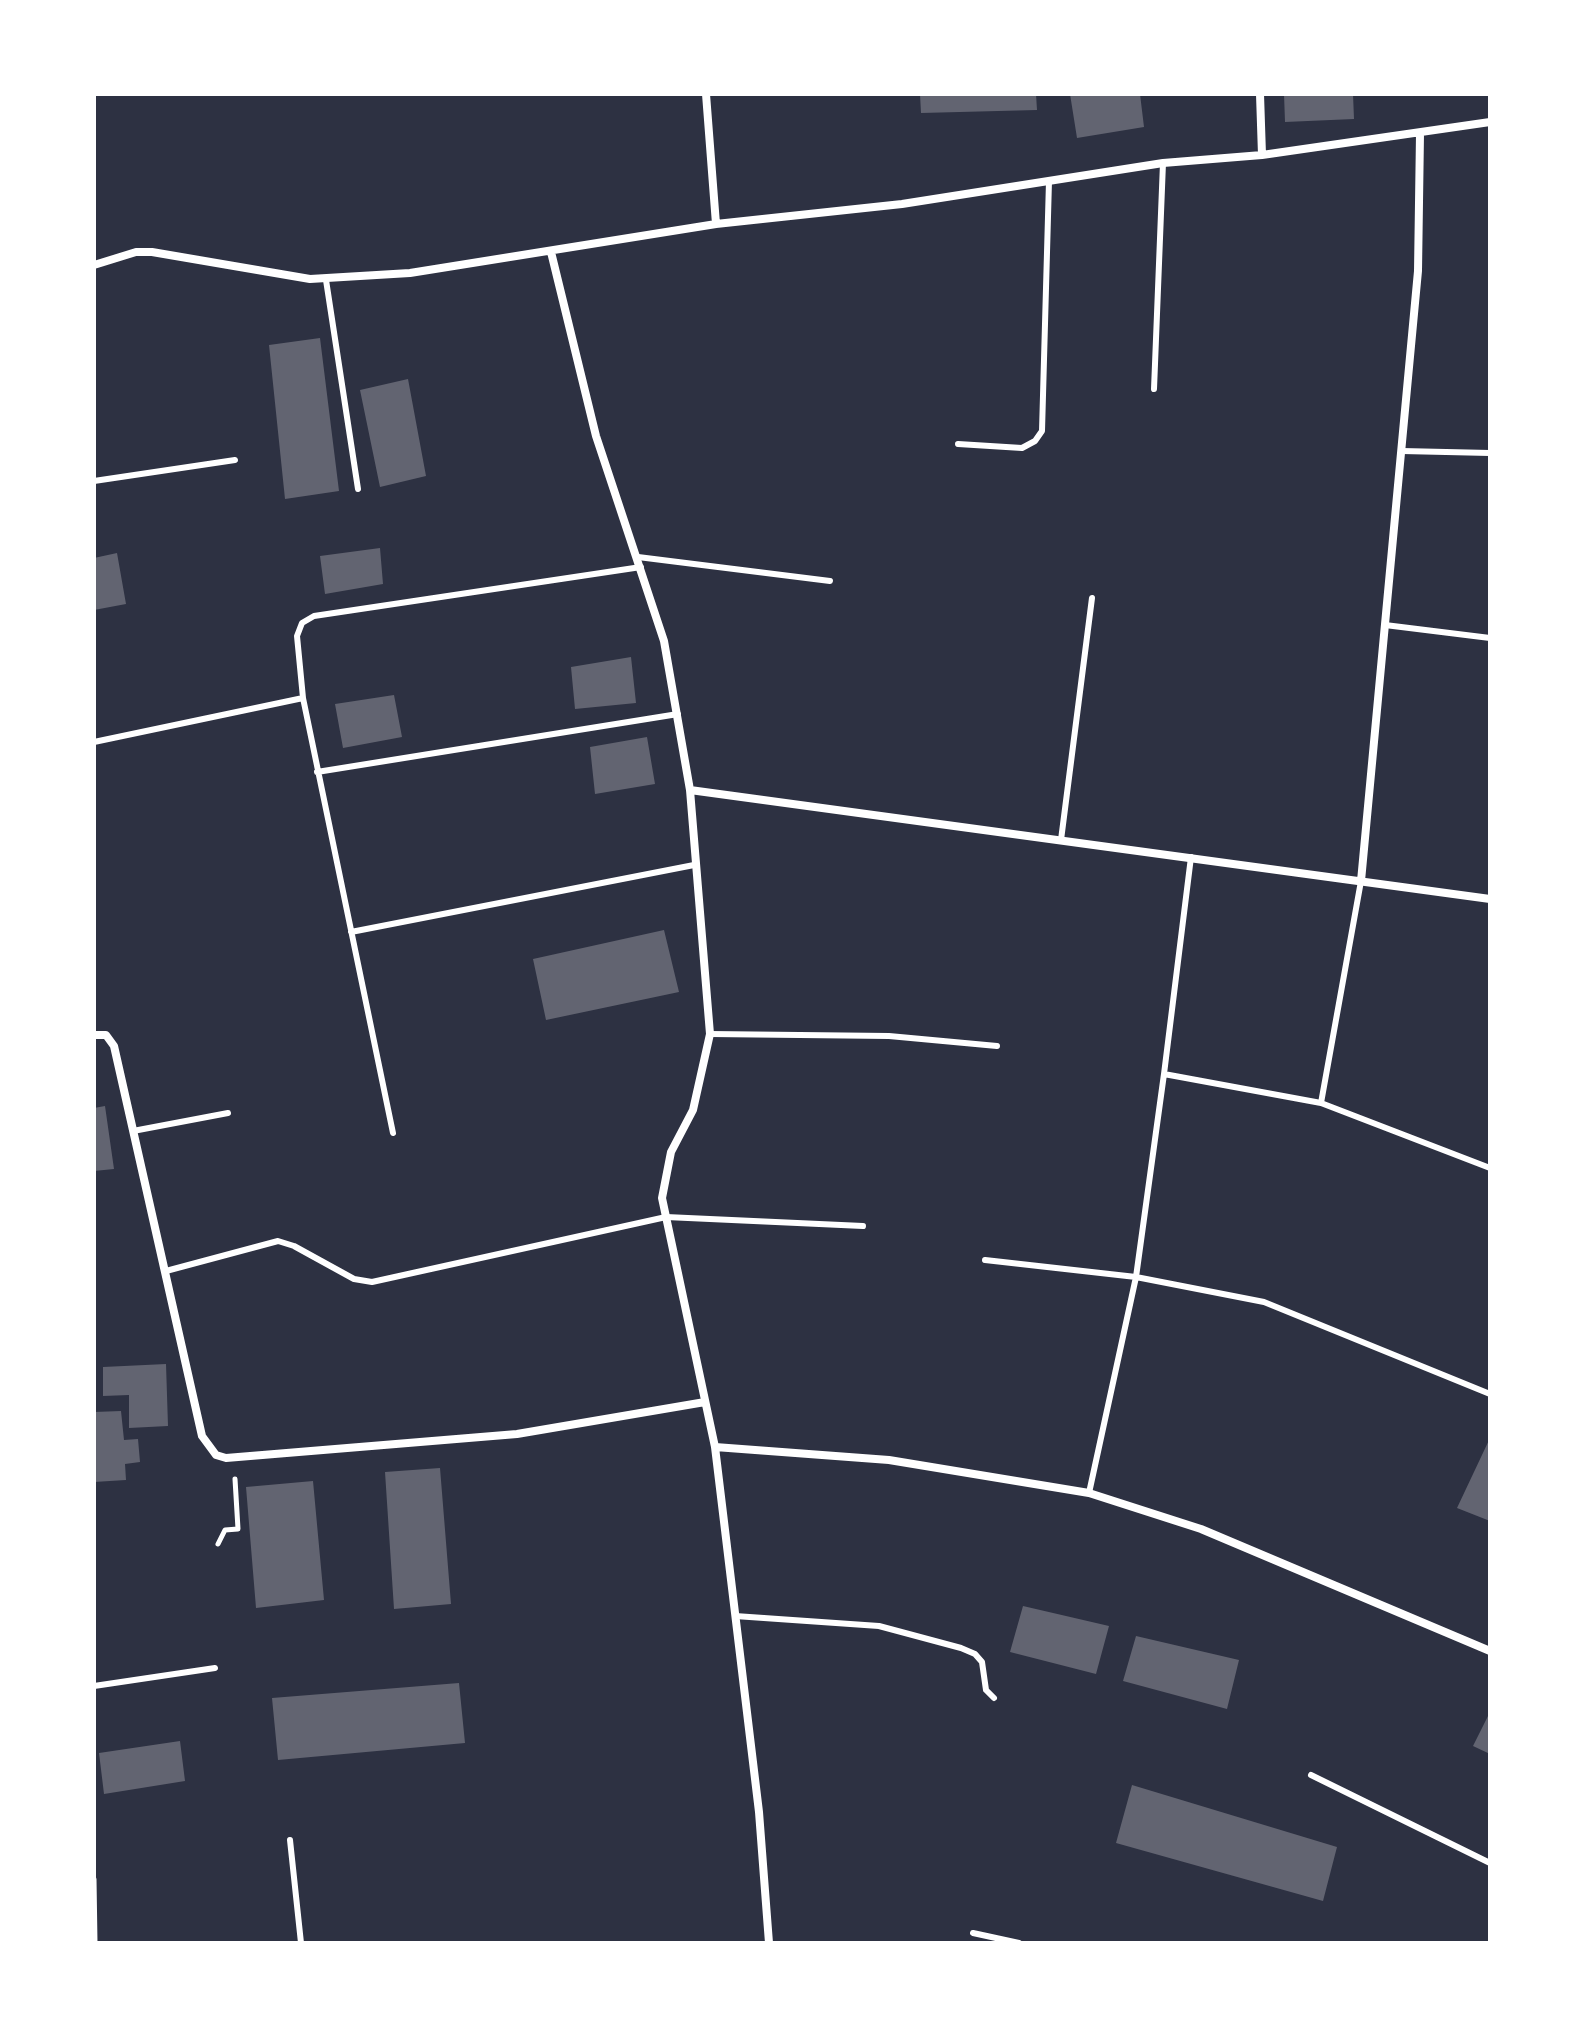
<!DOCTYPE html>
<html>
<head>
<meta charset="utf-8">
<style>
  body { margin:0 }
  #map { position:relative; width:1584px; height:2037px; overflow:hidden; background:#2d3142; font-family:Manrope,sans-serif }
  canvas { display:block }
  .frame { position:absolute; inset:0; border:96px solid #fff; pointer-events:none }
</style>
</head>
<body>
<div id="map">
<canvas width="1584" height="2037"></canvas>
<div class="frame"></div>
</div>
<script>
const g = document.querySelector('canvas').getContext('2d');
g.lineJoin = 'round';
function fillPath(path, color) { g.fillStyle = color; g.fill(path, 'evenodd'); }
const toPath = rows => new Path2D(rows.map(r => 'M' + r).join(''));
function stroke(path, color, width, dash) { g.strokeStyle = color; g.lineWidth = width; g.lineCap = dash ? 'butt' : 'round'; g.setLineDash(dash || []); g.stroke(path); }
fillPath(toPath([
  [920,94,1036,94,1037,110,921,113],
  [1070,94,1140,94,1144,127,1077,138],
  [1284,94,1353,94,1354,119,1285,122],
  [320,338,339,491,285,499,269,345],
  [408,379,426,476,380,487,360,390],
  [380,548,383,584,325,594,320,556],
  [117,553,126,604,94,610,94,558],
  [631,657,636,703,575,709,571,667],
  [394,695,402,737,343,748,335,704],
  [647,737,655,784,595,794,590,747],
  [664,930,679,992,546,1020,533,959],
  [105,1106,114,1169,94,1171,94,1108],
  [166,1364,168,1426,129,1428,129,1395,103,1396,103,1367],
  [121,1411,124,1440,138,1439,140,1462,125,1464,126,1480,94,1482,94,1412],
  [1490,1438,1490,1521,1457,1508],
  [440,1468,451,1604,394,1609,385,1472],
  [313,1481,324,1600,256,1608,246,1487],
  [1023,1606,1109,1626,1096,1674,1010,1652],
  [1136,1636,1239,1660,1227,1709,1123,1681],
  [459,1683,465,1743,278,1760,272,1698],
  [1490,1712,1490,1754,1473,1746],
  [180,1741,185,1781,104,1794,99,1753],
  [1132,1785,1337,1847,1323,1901,1116,1843]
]), '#626471');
stroke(toPath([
  [218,1544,225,1530,238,1529,235,1479],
  [94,1879,95,1943]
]), '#fff', 5);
stroke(toPath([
  [326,280,358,489],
  [1154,389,1163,163],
  [958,444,1022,448,1035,441,1042,431,1049,181],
  [1402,451,1490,453],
  [94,481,235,460],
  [638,557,830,581],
  [1385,625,1490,638],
  [94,742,303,698],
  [317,772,678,714],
  [1061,840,1092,598],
  [1191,857,1164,1074,1321,1103,1361,881],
  [351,932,694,865],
  [710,1034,889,1036,997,1046],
  [1321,1103,1490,1168],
  [133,1131,228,1113],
  [393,1133,303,698,297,636,302,623,314,616,641,567],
  [985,1260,1136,1277,1264,1302,1490,1394],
  [166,1271,278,1241,294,1246,354,1279,372,1282,666,1217,863,1226],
  [1089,1493,1136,1277,1164,1074],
  [735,1616,879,1626,961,1648,975,1654,982,1662,986,1690,994,1698],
  [94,1686,215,1668],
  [1311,1775,1490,1863],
  [290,1840,301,1943],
  [973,1933,1019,1943]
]), '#fff', 6);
stroke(toPath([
  [706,94,716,224],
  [1260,94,1262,155],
  [551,252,596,436,664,641,690,790,710,1034,693,1110,671,1152,662,1198,715,1447,759,1812,769,1943],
  [94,265,136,252,152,252,310,279,410,273,716,224,902,204,1163,163,1262,155,1490,122],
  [690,790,1490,899],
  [1361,881,1418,271,1420,134],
  [94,1035,106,1035,114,1046,202,1436,216,1455,226,1458,517,1434,705,1402],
  [715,1447,889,1460,1089,1493,1201,1529,1490,1651]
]), '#fff', 8);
</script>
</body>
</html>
